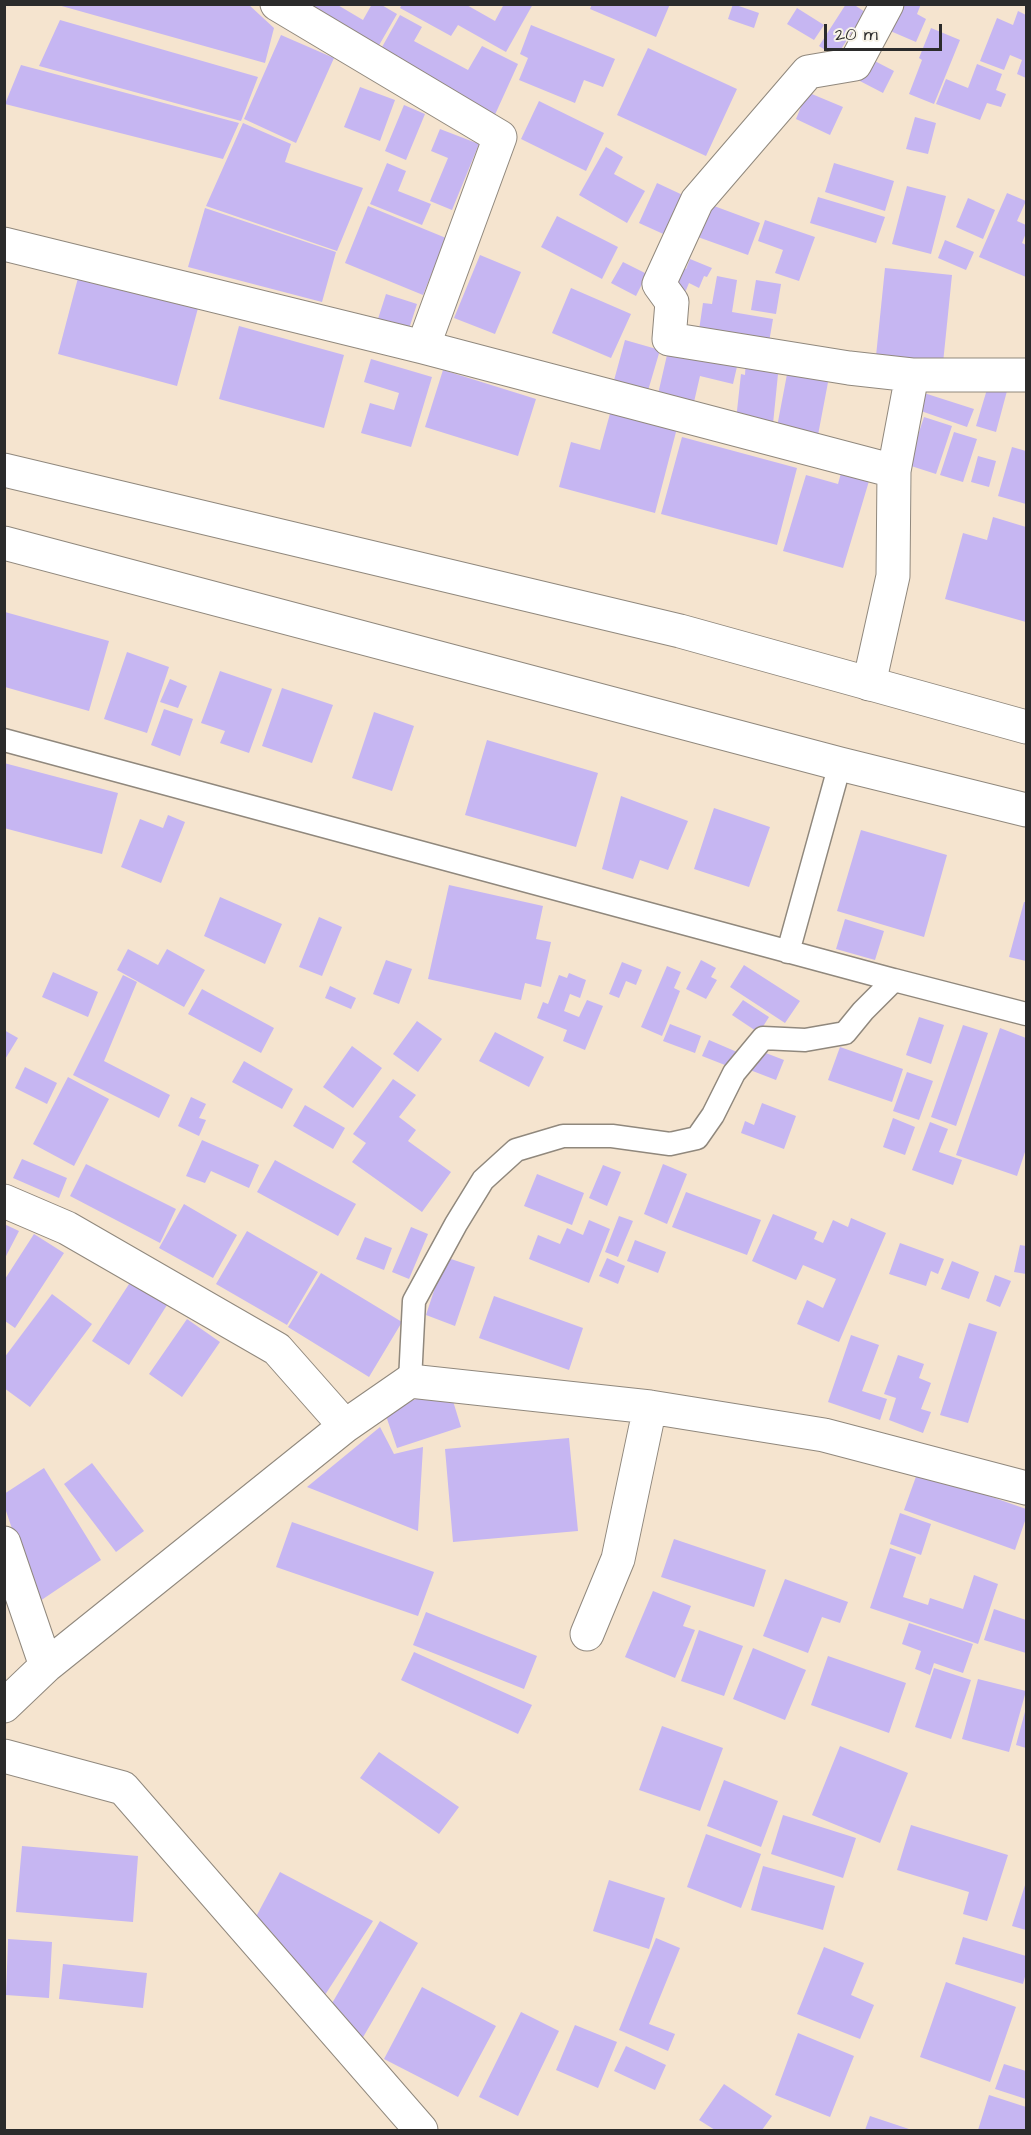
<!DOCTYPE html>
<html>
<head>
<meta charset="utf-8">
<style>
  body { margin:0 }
  #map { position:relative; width:1031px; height:2135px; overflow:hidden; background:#f5e4cf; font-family:"Architects Daughter",sans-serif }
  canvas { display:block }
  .frame { position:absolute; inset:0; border:6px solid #2b2b2b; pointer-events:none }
  .scale { position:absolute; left:824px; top:24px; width:118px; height:27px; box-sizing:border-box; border:3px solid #2b2b2b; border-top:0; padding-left:8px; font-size:18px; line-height:21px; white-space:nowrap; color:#2b2b2b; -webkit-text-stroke:4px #f7f3e8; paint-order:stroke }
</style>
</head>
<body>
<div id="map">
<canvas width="1031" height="2135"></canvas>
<div class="frame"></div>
<div class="scale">20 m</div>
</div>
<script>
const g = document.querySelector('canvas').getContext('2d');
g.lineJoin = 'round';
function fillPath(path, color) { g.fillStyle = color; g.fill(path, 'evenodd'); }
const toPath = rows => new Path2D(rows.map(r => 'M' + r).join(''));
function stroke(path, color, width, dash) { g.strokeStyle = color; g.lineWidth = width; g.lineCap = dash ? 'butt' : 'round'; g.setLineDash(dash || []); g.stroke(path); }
fillPath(toPath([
  [248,4,274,28,265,63,58,5],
  [305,4,336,4,363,20,372,4,380,4,397,14,374,54],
  [402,4,465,4,495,21,504,4,533,4,506,52,458,25,451,36,400,8],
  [592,4,670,4,656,37,590,9],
  [733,4,759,13,754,28,728,19],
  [846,4,853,4,865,12,836,57,819,46],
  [899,4,921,4,917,14,926,19,916,42,888,30],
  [797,8,824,25,814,40,787,24],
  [1018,11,1026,15,1026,78,1017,74,1022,60,1010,55,1004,70,980,61,997,18,1013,25],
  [400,15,422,27,414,41,468,70,482,46,518,64,493,119,377,56],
  [60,20,258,77,241,121,39,66],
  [531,25,615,59,603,87,584,80,575,103,519,80,528,58,520,54],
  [931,28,960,40,934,104,909,94,922,60,919,58],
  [281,35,334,58,296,143,244,119],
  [648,48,737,89,706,156,617,115],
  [867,57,894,71,883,93,856,79],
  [977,64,1002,74,996,90,1006,94,1001,107,987,103,980,120,936,104,946,79,968,88],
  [21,65,239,123,223,159,5,104],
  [360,87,395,100,380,141,344,127],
  [807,92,843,107,830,135,796,119],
  [539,101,604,133,586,171,521,139],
  [404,105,425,114,406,160,385,151],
  [915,117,936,123,928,154,906,149],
  [243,123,291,144,285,162,363,188,337,251,206,206],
  [440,129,479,144,452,210,430,201,448,158,431,151],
  [606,147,623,157,614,174,645,191,627,223,579,195],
  [387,163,406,171,398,191,431,204,422,225,370,204],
  [834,163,894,181,885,211,825,192],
  [657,183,687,197,670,237,639,223],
  [907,186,946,196,931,254,892,244],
  [1007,193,1026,201,1017,221,1026,225,1026,233,1022,243,1026,245,1026,277,979,257],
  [818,197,885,217,876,243,810,223],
  [968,198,995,210,983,239,956,227],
  [706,203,760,223,748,255,695,236],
  [368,206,446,238,423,295,345,263],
  [205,208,336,252,322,302,188,267],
  [557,216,618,247,602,279,541,247],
  [765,220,815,237,799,281,775,273,783,250,758,241],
  [945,240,974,252,966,270,938,258],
  [480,255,521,272,495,334,454,318],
  [690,259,712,268,707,277,704,276,699,288,689,283,684,295,669,289,679,266,686,269],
  [623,262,647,274,636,296,611,283],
  [885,268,952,275,943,363,876,356],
  [717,276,737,280,732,312,773,319,768,348,698,337,703,303,712,304],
  [78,278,138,294,142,281,201,297,177,386,58,354],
  [756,280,781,284,776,314,751,310],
  [571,288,631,314,611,358,552,333],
  [386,294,417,304,408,332,377,322],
  [239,326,344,355,324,428,219,399],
  [625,340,660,350,647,394,613,384],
  [670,342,739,358,733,384,700,376,694,402,658,394],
  [371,359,432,377,411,447,361,433,370,403,394,410,399,393,364,382],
  [746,359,779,364,773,424,736,420,741,374,745,375],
  [788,369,829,377,818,435,777,427],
  [443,370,536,399,518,456,425,427],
  [988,386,1007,391,996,432,976,426],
  [924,393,974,409,967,427,918,410],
  [611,410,677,428,655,513,559,487,571,442,600,450],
  [924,417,952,426,936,474,908,465],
  [954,432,977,439,963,482,940,475],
  [682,437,797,468,777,545,661,514],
  [1012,447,1026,451,1026,504,998,496],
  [978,456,996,461,989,487,971,482],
  [841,473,869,481,843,568,783,551,806,475,838,484],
  [993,517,1026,527,1026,622,945,599,963,533,987,540],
  [5,612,109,641,89,711,5,687],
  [127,652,169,667,147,733,104,719],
  [220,671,272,689,249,753,220,743,225,731,201,723],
  [170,679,187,686,178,708,160,702],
  [282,688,333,705,312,763,262,746],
  [164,709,193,719,180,756,151,745],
  [374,712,414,726,392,791,352,778],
  [487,740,598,773,576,847,465,815],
  [4,763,118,793,102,854,4,828],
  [621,796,688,821,668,870,640,860,633,879,602,869],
  [714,808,770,827,749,887,694,869],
  [168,815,185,822,161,883,121,867,140,819,163,828],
  [861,830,947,855,924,937,837,911],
  [449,885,543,906,536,939,551,942,541,987,525,983,521,1000,428,979],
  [220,897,282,924,265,964,204,936],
  [1024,902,1026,902,1026,961,1009,957],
  [319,917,342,927,322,976,299,967],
  [845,919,884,931,875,960,836,949],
  [128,949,158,965,167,949,205,970,184,1007,117,970],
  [386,960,412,969,399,1004,373,994],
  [701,960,716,968,711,977,717,980,706,999,686,989],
  [622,962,642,970,636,985,626,981,619,998,609,994],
  [744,965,800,1001,785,1023,730,987],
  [667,966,681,972,674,988,680,991,662,1036,641,1027],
  [53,972,98,992,88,1017,42,997],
  [569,973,586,980,580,998,570,994,564,1011,579,1017,587,1000,603,1006,585,1050,563,1041,567,1030,537,1018,543,1002,548,1004,559,975,567,978],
  [123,975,137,982,104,1061,170,1095,159,1118,73,1075],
  [330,986,356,998,351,1009,325,998],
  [202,989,274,1028,261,1053,188,1014],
  [743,1000,769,1017,759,1033,732,1015],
  [919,1017,944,1025,931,1064,906,1055],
  [417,1021,442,1039,418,1072,393,1054],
  [670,1024,701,1036,695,1053,663,1041],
  [963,1025,988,1033,956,1126,931,1117],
  [1000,1028,1026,1038,1026,1149,1017,1176,956,1155],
  [4,1030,18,1038,4,1061],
  [495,1032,544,1057,529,1087,479,1061],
  [709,1040,737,1052,730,1067,702,1056],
  [352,1046,382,1068,353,1108,323,1087],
  [840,1047,903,1069,892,1102,828,1080],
  [758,1050,784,1060,776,1080,750,1070],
  [244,1061,293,1089,282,1109,232,1082],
  [25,1067,57,1083,47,1104,15,1088],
  [907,1072,933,1081,919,1120,893,1111],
  [68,1077,109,1099,74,1166,33,1144],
  [393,1079,416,1095,399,1117,416,1130,408,1141,451,1172,422,1212,352,1162,366,1143,353,1134],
  [191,1097,206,1104,199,1118,206,1120,199,1136,178,1126],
  [762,1103,796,1116,784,1149,741,1133,745,1121,754,1125],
  [305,1105,345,1128,333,1149,293,1126],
  [893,1118,915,1127,905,1155,883,1147],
  [930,1122,948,1129,939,1152,962,1160,953,1185,912,1170],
  [202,1140,259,1165,249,1188,211,1171,205,1183,186,1176],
  [22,1159,67,1178,59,1198,13,1178],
  [275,1160,356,1204,338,1236,257,1192],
  [86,1164,176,1209,160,1243,70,1196],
  [663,1164,687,1174,667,1224,644,1214],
  [603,1165,621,1172,607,1206,589,1198],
  [537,1174,584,1193,572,1225,524,1206],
  [686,1192,761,1220,747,1255,672,1227],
  [184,1204,237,1235,213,1278,159,1248],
  [773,1214,817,1232,814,1239,823,1243,833,1220,848,1227,851,1218,886,1233,839,1342,797,1324,807,1300,823,1308,836,1279,803,1265,796,1280,752,1261],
  [619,1216,633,1221,618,1257,605,1252],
  [589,1220,610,1229,589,1283,529,1259,538,1235,560,1244,567,1228,583,1235],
  [4,1224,19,1231,4,1260],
  [411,1227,428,1234,409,1279,392,1272],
  [247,1231,318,1272,287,1325,216,1284],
  [34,1234,64,1253,15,1328,5,1321,5,1279],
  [365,1237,392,1248,384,1270,356,1259],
  [635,1240,666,1252,658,1273,627,1261],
  [900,1243,944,1259,938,1274,931,1271,926,1286,889,1274],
  [1020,1245,1026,1246,1026,1274,1014,1272],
  [445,1257,475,1267,455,1326,426,1315],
  [607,1258,625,1266,618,1284,599,1276],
  [952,1261,979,1272,969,1299,941,1289],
  [321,1273,402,1322,369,1377,288,1327],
  [995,1275,1011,1281,1000,1307,986,1301],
  [131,1281,167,1305,129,1365,92,1341],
  [52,1294,92,1324,30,1407,4,1388,4,1358],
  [494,1296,583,1328,569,1370,479,1338],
  [187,1319,220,1342,182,1397,149,1374],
  [969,1323,997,1332,968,1423,940,1415],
  [851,1335,879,1345,862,1391,887,1399,880,1420,828,1402],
  [898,1355,924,1364,919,1378,931,1383,921,1409,931,1412,923,1433,889,1420,896,1398,884,1394],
  [449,1388,461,1427,397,1448,384,1410],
  [380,1427,394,1454,423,1447,418,1531,307,1487],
  [569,1438,578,1531,453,1542,445,1449],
  [92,1463,144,1531,116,1552,64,1484],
  [44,1468,101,1560,37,1603,4,1505,4,1494],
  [918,1471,1026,1509,1026,1518,1015,1550,904,1510],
  [900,1513,931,1524,921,1555,890,1544],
  [292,1522,434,1572,418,1616,276,1567],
  [674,1539,766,1570,754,1607,661,1577],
  [890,1548,916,1557,903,1597,928,1605,930,1598,963,1609,974,1575,998,1584,978,1644,870,1608],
  [785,1579,848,1602,840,1623,822,1617,808,1653,763,1636],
  [653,1591,691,1606,683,1626,695,1630,675,1678,625,1657],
  [994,1609,1026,1620,1026,1653,984,1640],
  [426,1612,537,1656,524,1689,413,1645],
  [909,1623,973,1644,963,1673,934,1663,930,1675,915,1669,921,1651,902,1644],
  [699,1630,743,1646,724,1696,681,1681],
  [753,1648,806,1670,785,1720,733,1699],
  [414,1652,532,1705,518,1734,401,1680],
  [828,1656,906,1683,889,1733,811,1705],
  [934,1668,971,1680,951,1739,915,1727],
  [978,1679,1026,1691,1009,1752,962,1739],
  [1026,1708,1026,1748,1016,1745],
  [662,1726,723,1748,700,1811,639,1790],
  [840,1746,908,1773,880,1843,812,1815],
  [379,1752,459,1807,439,1834,360,1778],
  [724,1780,778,1801,761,1847,707,1826],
  [783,1815,856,1838,843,1878,771,1854],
  [911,1825,1008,1855,987,1921,963,1914,969,1892,897,1870],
  [706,1834,761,1854,741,1908,687,1887],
  [22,1846,138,1856,133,1922,16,1912],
  [763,1866,835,1886,823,1930,751,1910],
  [280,1872,373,1921,323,1998,251,1926],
  [609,1880,665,1898,649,1949,593,1931],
  [1026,1882,1026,1930,1012,1926],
  [380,1921,418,1943,362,2039,324,2017],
  [963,1937,1026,1956,1026,1973,1023,1984,955,1964],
  [656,1938,680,1948,649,2024,675,2034,668,2051,619,2030],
  [8,1939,52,1942,49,1998,6,1995],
  [824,1947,864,1963,851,1995,874,2005,860,2039,797,2014],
  [63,1964,147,1973,143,2008,59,1999],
  [946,1982,1016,2007,990,2082,920,2057],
  [422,1987,496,2026,458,2097,384,2059],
  [521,2012,559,2031,518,2116,479,2097],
  [575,2025,617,2042,598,2088,556,2070],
  [798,2033,854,2056,830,2117,775,2095],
  [626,2046,666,2065,655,2090,614,2071],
  [1004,2064,1026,2071,1026,2099,995,2089],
  [724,2084,772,2116,762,2130,715,2130,699,2120],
  [989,2095,1026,2107,1026,2130,978,2130],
  [870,2116,912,2130,865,2130]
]), '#c6b6f2');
const lane = toPath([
  [4,740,894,980],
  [788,952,840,764],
  [410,1381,414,1301,456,1224,483,1180,516,1150,563,1136,612,1136,670,1144,697,1138,713,1115,734,1073,763,1038,805,1040,845,1033,863,1011,894,980,1026,1014]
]);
const street = toPath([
  [277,4,500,137,423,347],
  [4,244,423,347,894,471],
  [912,375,1026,375],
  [869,684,893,576,894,471,912,375,849,368,669,339,672,302,659,284,697,201,808,72,855,64,887,4],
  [4,1201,67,1228,277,1349,345,1426],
  [4,1543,46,1666],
  [587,1634,618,1559,650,1407],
  [4,1706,46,1666,345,1426,410,1381,650,1407,824,1435,1026,1488],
  [4,1756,123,1788,421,2130]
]);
const secondary = toPath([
  [4,470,680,631,1026,727],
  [4,543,840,764,1026,810]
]);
stroke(lane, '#90887d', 25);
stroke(street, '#90887d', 35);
stroke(secondary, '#90887d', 35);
stroke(lane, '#fff', 22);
stroke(street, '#fff', 33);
stroke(secondary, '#fff', 33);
</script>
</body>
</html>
